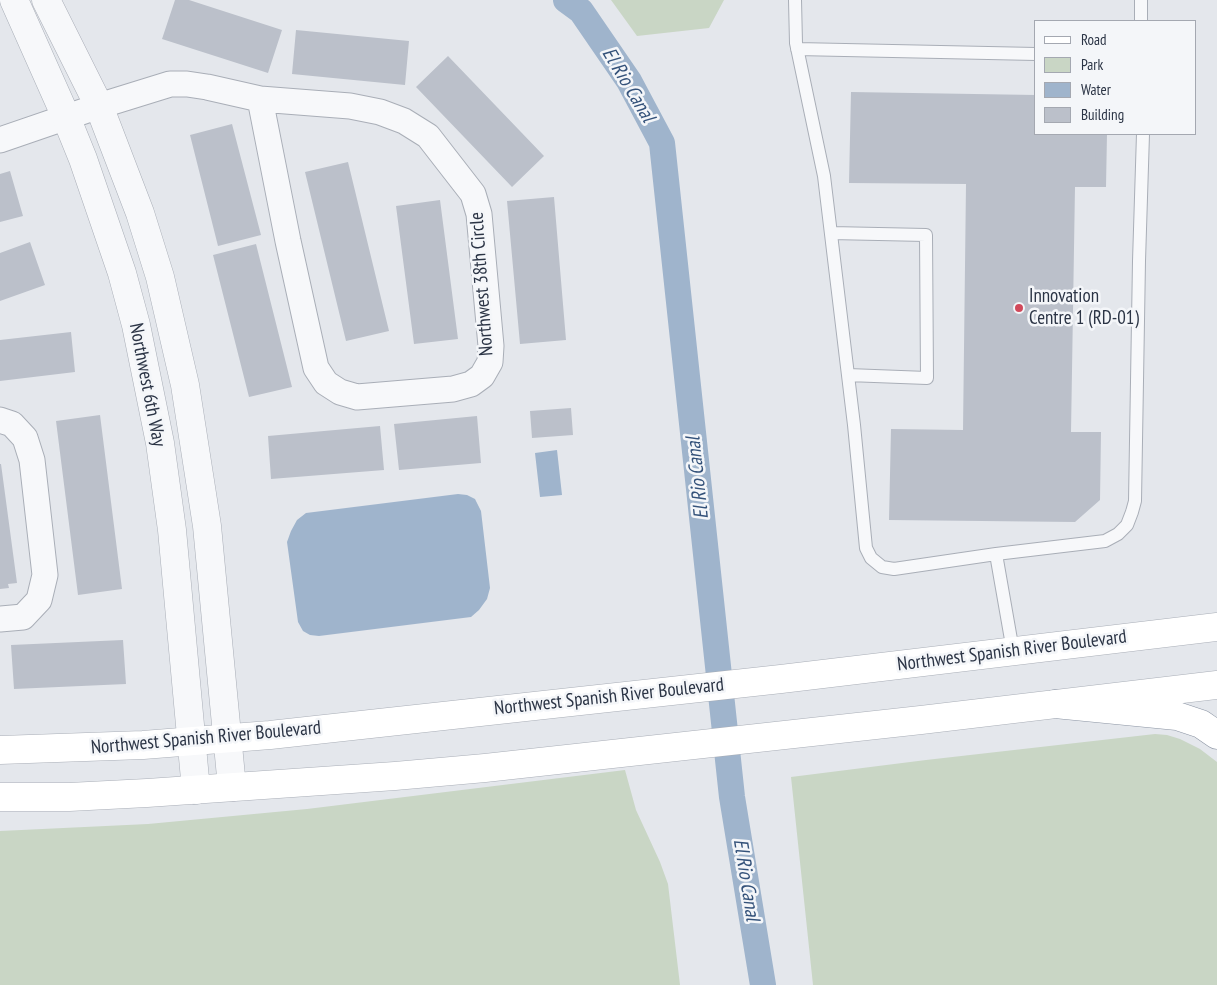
<!DOCTYPE html>
<html>
<head>
<meta charset="utf-8">
<style>
  body { margin:0 }
  #map { position:relative; width:1217px; height:985px; overflow:hidden; background:#e4e7ec; font-family:"PT Sans Narrow",sans-serif }
  canvas { display:block }
  .legend { position:absolute; left:1034px; top:20px; width:162px; height:115px; box-sizing:border-box; background:#f4f6f9; border:1px solid #a4a8b1; margin:0; padding:6px 9px; list-style:none; font-size:15px; color:#2b3445 }
  .legend li { display:flex; align-items:center; gap:10px; height:25px }
  .legend b { width:25px; border:1px solid #a4a8b1 }
</style>
</head>
<body>
<div id="map">
<canvas width="1217" height="985"></canvas>
<ul class="legend">
<li><b style="height:6px;background:#fff"></b>Road</li>
<li><b style="height:14px;background:#c9d6c5"></b>Park</li>
<li><b style="height:14px;background:#9fb4cc"></b>Water</li>
<li><b style="height:14px;background:#bbc0ca"></b>Building</li>
</ul>
</div>
<script>
const g = document.querySelector('canvas').getContext('2d');
g.lineJoin = 'round';
function fillPath(path, color) { g.fillStyle = color; g.fill(path, 'evenodd'); }
const toPath = rows => new Path2D(rows.map(r => 'M' + r).join(''));
function stroke(path, color, width, dash) { g.strokeStyle = color; g.lineWidth = width; g.lineCap = dash ? 'butt' : 'round'; g.setLineDash(dash || []); g.stroke(path); }
function write(font, color, halo, rows, align = 'center') {
  g.font = font + ' "PT Sans Narrow",sans-serif'; g.lineWidth = 5; g.setLineDash([]); g.textBaseline = 'middle'; g.strokeStyle = halo; g.fillStyle = color; for (const [text, x, y, turn = 0] of rows) {
    g.save(); g.translate(x, y); g.rotate((+turn || 0) * Math.PI / 180); g.textAlign = isNaN(turn) ? turn : align; if (halo) g.strokeText(text, 0, 0); g.fillText(text, 0, 0); g.restore();
  }
}
fillPath(toPath([
  [611,0,724,0,709,28,637,36],
  [1155,734,1167,735,1180,739,1200,749,1217,762,1217,985,813,985,791,777,926,760],
  [625,770,636,810,660,862,668,884,680,985,0,985,0,831,148,824,307,809]
]), '#c9d6c5');
fillPath(toPath([
  [557,450,562,495,540,497,535,453],
  [458,494,467,495,475,499,481,511,490,588,487,599,479,610,471,617,319,636,310,635,303,631,298,622,287,542,291,531,297,520,306,513]
]), '#9fb4cc');
stroke(toPath([
  [566,0,581,11,629,81,662,143,732,797,763,985]
]), '#9fb4cc', 26);
fillPath(toPath([
  [175,0,189,0,282,30,268,73,162,39],
  [296,30,409,41,405,85,292,74],
  [448,56,544,156,512,187,416,87],
  [851,92,1036,95,1036,134,1107,134,1106,187,1075,187,1071,432,1101,432,1100,500,1075,522,889,520,891,429,963,430,966,184,849,183],
  [232,124,261,235,218,246,190,135],
  [348,162,389,331,346,341,305,172],
  [10,171,23,216,0,222,0,174],
  [554,197,566,340,520,344,507,201],
  [440,200,458,339,414,344,396,206],
  [30,242,45,285,0,301,0,253],
  [256,244,292,387,249,397,213,255],
  [71,332,75,372,0,381,0,340],
  [571,408,573,435,532,438,530,411],
  [100,415,122,589,78,595,56,421],
  [477,416,481,463,399,470,394,424],
  [380,426,384,470,271,479,268,436],
  [0,464,1,464,17,583,8,584,9,588,0,589],
  [123,640,126,684,14,689,11,645]
]), '#bbc0ca');
const service = toPath([
  [795,0,796,43,824,176,854,425,866,548,871,558,882,567,894,569,996,554,1013,651],
  [1141,0,1141,21],
  [797,49,1036,54],
  [831,233,926,235,927,378,848,375],
  [996,554,1105,541,1118,534,1127,525,1132,512,1135,501,1139,261,1143,134]
]);
const minor = toPath([
  [0,140,99,106,170,84,187,84,207,87,260,99,350,106,380,112,404,121,428,136,473,194,479,214,491,346,490,362,482,376,471,384,453,389,357,397,340,392,326,383,316,368,288,241,260,99],
  [0,420,12,424,25,438,32,460,45,575,39,600,23,617,0,619]
]);
const tertiary = toPath([
  [14,0,66,117,83,159,122,273,136,325,160,443,172,530,196,790],
  [46,0,99,106,140,213,160,277,185,385,207,526,232,787]
]);
const secondary = toPath([
  [0,750,143,745,270,735,781,679,1217,627],
  [0,797,69,797,147,793,395,776,485,768,921,720,1217,685]
]);
const motorway = toPath([
  [1055,704,1177,716,1201,724,1217,735]
]);
stroke(service, '#a9aeb7', 14);
stroke(minor, '#a9aeb7', 27);
stroke(tertiary, '#a9aeb7', 29);
stroke(secondary, '#a9aeb7', 29);
stroke(motorway, '#8b94a3', 29);
stroke(service, '#f7f8fa', 12);
stroke(minor, '#f7f8fa', 25);
stroke(tertiary, '#f7f8fa', 28);
stroke(secondary, '#fff', 28);
stroke(motorway, '#fff', 28);
for (const [x, y, r, color] of [
  [1019,308,5,"#d1495b"]
]) { const dot = new Path2D(); dot.arc(x, y, r, 0, 2 * Math.PI); g.fillStyle = color; g.fill(dot); stroke(dot, '#f4f6f9', 2); }
write('19px', '#2b3445', '#f4f6f9', [
  ["Northwest 38th Circle",482,284,-94],
  ["Northwest 6th Way",147,385,79],
  ["Northwest Spanish River Boulevard",1012,651,-7],
  ["Northwest Spanish River Boulevard",609,697,-6],
  ["Northwest Spanish River Boulevard",206,738,-5]
]);
write('19px', '#2b3445', '#f4f6f9', [
  ["Innovation",1029,297],
  ["Centre 1 (RD-01)",1029,319]
], 'left');
write('italic 20px', '#34527a', '#f4f6f9', [
  ["El Rio Canal",628,85,59],
  ["El Rio Canal",698,478,-96],
  ["El Rio Canal",746,880,81]
]);
</script>
</body>
</html>
